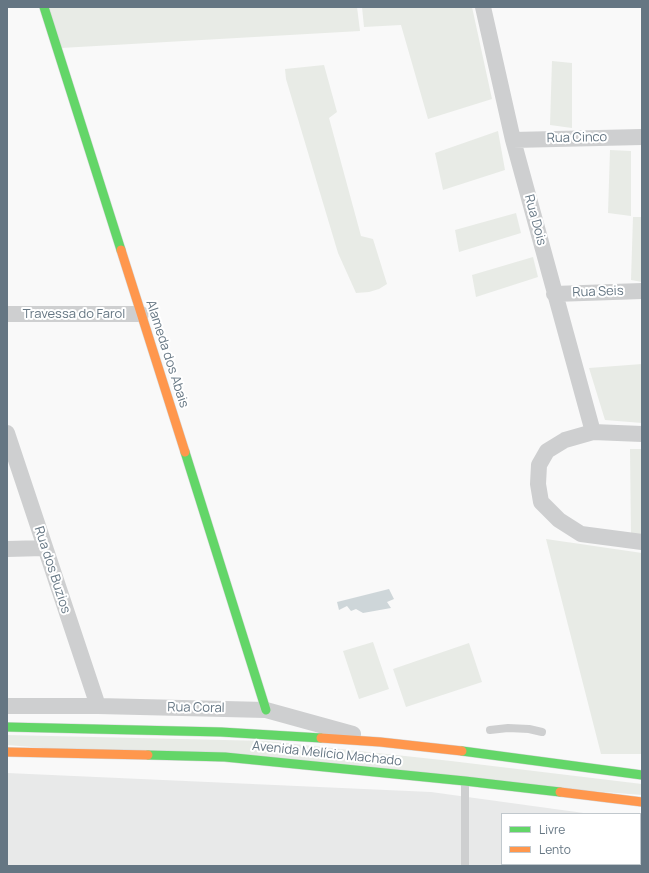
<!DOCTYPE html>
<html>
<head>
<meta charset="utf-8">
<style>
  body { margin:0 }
  #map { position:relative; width:649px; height:873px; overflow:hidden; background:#f9f9f9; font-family:Manrope,sans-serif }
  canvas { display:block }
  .frame { position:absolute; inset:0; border:8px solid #657683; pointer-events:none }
  .legend { position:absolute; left:501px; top:813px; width:140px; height:52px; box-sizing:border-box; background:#fff; border:1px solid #c1c8cd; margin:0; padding:5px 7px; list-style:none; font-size:12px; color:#657683 }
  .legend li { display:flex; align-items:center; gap:8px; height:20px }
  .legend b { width:20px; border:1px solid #c1c8cd }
</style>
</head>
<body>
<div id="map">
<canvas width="649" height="873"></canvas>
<div class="frame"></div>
<ul class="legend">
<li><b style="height:5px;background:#63d668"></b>Livre</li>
<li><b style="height:5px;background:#ff974d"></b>Lento</li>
</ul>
</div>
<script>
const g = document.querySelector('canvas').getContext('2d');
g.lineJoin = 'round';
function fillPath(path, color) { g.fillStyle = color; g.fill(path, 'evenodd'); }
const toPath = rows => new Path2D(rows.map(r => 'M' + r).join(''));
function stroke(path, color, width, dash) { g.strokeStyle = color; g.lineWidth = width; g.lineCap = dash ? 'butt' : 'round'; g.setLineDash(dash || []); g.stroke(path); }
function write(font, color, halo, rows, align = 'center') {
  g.font = font + ' Manrope,sans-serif'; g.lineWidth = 4; g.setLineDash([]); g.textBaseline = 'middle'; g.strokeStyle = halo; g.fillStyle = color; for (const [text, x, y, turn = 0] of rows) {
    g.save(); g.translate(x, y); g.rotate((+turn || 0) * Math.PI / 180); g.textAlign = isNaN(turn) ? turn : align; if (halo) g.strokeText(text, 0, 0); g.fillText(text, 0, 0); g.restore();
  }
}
fillPath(toPath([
  [7,773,431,792,591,814,502,814,502,864,640,864,640,821,642,821,642,866,7,866]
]), '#e8e9e9');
fillPath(toPath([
  [49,7,357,7,360,31,61,48],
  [362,7,472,7,492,99,428,119,401,25,364,27],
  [552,61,572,63,572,128,550,125],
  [324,65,337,112,329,118,361,236,373,239,387,284,379,289,369,292,356,293,338,253,286,79,285,69],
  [498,131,505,170,443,190,435,153],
  [610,150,631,151,631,216,608,213],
  [516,213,521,233,459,252,455,230],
  [633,217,642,217,642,282,631,280],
  [533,257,538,277,476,297,472,275],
  [642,364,642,423,605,420,589,368],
  [630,449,642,449,642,538,631,537],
  [546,539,642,553,642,754,601,754],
  [373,642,389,689,359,699,343,651],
  [469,643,482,682,406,707,393,669],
  [7,735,267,741,451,761,642,784,642,795,7,745]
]), '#e8ebe6');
fillPath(toPath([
  [389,589,394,599,387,602,391,608,363,613,356,609,351,611,347,606,339,610,337,602]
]), '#ced6d9');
const fast = toPath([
  [44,7,121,250],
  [185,452,266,710],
  [7,727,221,732,321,738],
  [462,751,642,775],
  [148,755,225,757,465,781,560,792]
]);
const slow = toPath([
  [121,250,185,452],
  [321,738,380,742,462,751],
  [7,752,148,755],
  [560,792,642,802]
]);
stroke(fast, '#d5d6d7', 10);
stroke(slow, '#d5d6d7', 10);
stroke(toPath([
  [490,730,508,728,529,729,542,732],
  [465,866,465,782]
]), '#cecfd0', 8);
stroke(toPath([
  [483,7,513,140,593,432],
  [513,140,642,137],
  [554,294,642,291],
  [7,314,141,314],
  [7,433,98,706],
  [642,434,593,432,565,440,547,451,539,465,538,484,541,502,559,520,581,534,642,542],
  [7,549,44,548],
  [7,706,98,706,266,710,353,734]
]), '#cecfd0', 16);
stroke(fast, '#63d668', 9);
stroke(slow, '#ff974d', 9);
write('13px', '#657683', '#fff', [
  ["Rua Cinco",577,138,-1],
  ["Rua Dois",535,220,75],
  ["Rua Seis",598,292,-2],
  ["Travessa do Farol",74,314],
  ["Alameda dos Abais",167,354,72],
  ["Rua dos Buzios",52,570,72],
  ["Rua Coral",196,708,1],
  ["Avenida Melício Machado",327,754,6]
]);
</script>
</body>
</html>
